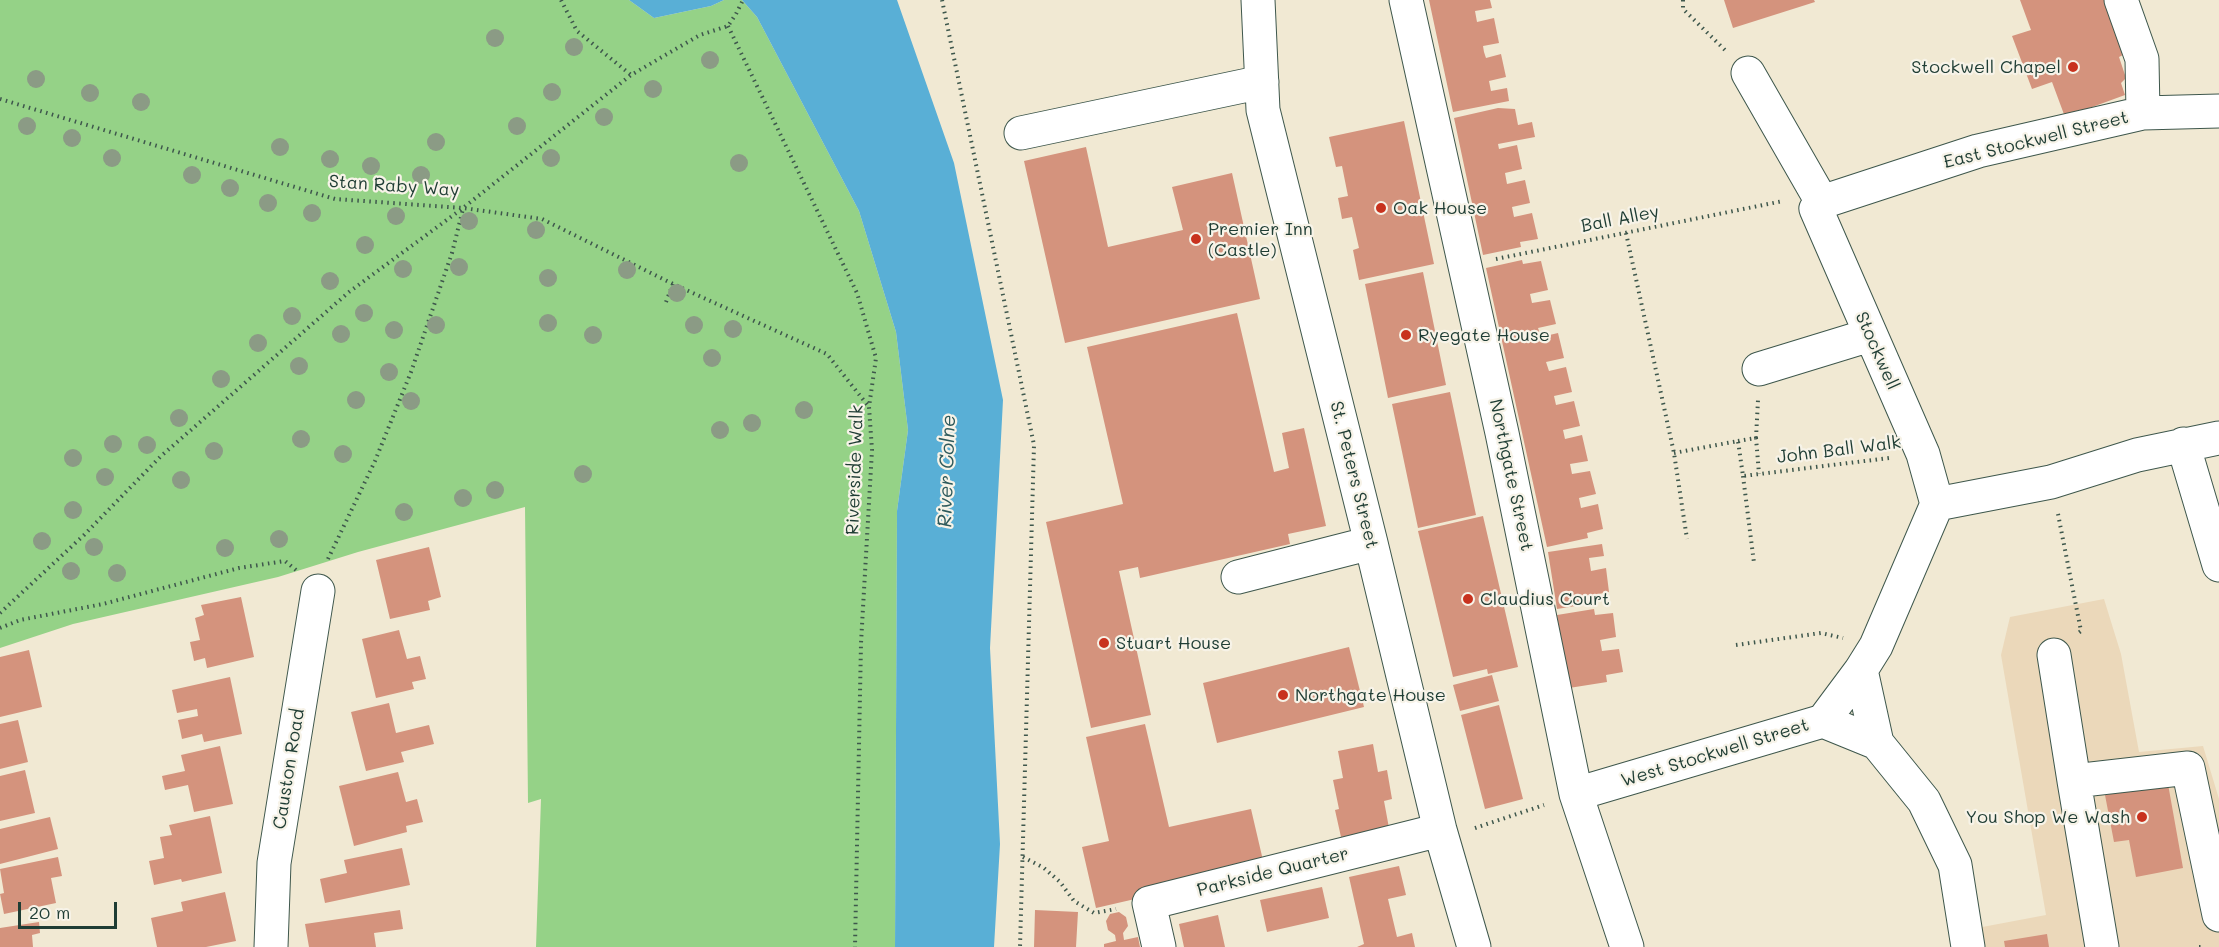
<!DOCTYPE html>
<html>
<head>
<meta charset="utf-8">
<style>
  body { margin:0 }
  #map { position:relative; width:2219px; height:947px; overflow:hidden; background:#f1e9d3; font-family:Mali,sans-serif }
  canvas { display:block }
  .scale { position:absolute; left:18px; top:902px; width:99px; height:27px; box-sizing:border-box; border:3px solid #1f3d34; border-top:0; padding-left:8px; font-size:18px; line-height:21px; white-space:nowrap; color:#1f3d34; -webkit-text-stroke:4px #f7f3e8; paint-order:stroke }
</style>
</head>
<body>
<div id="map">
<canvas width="2219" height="947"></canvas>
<div class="scale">20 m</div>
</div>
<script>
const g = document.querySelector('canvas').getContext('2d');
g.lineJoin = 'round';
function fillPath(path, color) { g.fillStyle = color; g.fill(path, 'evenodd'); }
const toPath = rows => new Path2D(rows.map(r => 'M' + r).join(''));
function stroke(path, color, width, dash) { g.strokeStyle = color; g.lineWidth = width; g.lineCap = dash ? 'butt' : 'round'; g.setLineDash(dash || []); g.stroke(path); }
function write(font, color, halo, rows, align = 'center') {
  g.font = font + ' Mali,sans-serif'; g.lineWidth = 4.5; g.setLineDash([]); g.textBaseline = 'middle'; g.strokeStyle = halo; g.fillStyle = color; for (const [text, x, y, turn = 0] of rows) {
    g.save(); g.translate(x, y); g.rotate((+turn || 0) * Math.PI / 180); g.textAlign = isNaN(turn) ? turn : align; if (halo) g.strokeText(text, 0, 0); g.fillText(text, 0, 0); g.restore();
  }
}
fillPath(toPath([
  [2104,599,2121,654,2139,752,2203,746,2219,799,2219,947,1980,947,1977,928,2046,915,2001,655,2010,617]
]), '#ebd8ba');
fillPath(toPath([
  [0,0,629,0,654,18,711,6,724,0,742,0,757,17,859,211,896,332,908,430,897,511,895,947,536,947,541,799,528,803,525,507,358,552,278,577,73,624,0,648]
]), '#95d287');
fillPath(toPath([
  [629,0,724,0,711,6,654,18],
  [742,0,897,0,954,163,1003,400,990,648,1000,844,994,947,895,947,897,511,908,430,896,332,859,211,757,17]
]), '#59afd6');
fillPath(toPath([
  [1429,0,1490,0,1492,8,1475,11,1477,22,1494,18,1499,43,1483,46,1484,52,1486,58,1501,54,1506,77,1489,81,1491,91,1507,88,1509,101,1453,112],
  [1724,0,1814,0,1815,2,1733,28],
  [2020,0,2112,0,2133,50,2119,57,2126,78,2121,83,2125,95,2065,117,2052,82,2032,89,2012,36,2031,30],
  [1498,108,1515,109,1518,125,1532,122,1535,137,1498,144,1499,149,1517,145,1522,169,1505,173,1507,184,1525,180,1530,203,1512,207,1514,217,1532,213,1538,239,1520,242,1521,247,1483,255,1454,118],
  [1404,121,1434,264,1359,280,1353,250,1359,248,1352,217,1342,219,1338,198,1348,196,1342,166,1336,167,1329,137],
  [1086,147,1108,247,1183,230,1172,187,1232,173,1260,299,1065,343,1024,161],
  [1522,260,1523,264,1541,261,1548,290,1530,294,1532,303,1550,300,1556,324,1538,328,1541,337,1558,333,1564,358,1546,362,1549,371,1566,367,1572,392,1554,396,1556,405,1574,401,1580,426,1563,430,1565,439,1582,435,1588,461,1570,464,1572,474,1590,471,1596,494,1579,498,1581,508,1598,504,1603,529,1587,533,1588,538,1547,547,1486,268],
  [1423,272,1446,385,1388,398,1365,284],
  [1237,313,1274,472,1289,468,1282,433,1304,428,1326,526,1288,534,1290,544,1140,578,1138,567,1119,571,1151,715,1091,728,1046,522,1123,504,1087,347],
  [1450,392,1476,515,1418,528,1392,404],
  [1483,516,1518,667,1488,674,1487,669,1453,677,1418,531],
  [1602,544,1604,556,1589,558,1591,571,1606,568,1609,592,1593,595,1594,603,1557,609,1548,552],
  [429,547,441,597,428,601,430,610,390,619,376,560],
  [241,597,254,657,207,668,205,658,194,661,190,642,200,640,195,618,204,615,201,605],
  [1594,609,1595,615,1613,613,1616,637,1600,640,1602,651,1619,649,1623,672,1606,675,1607,682,1569,688,1557,615],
  [399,630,407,659,420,656,426,679,412,682,414,689,376,698,362,639],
  [1349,647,1364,707,1217,743,1203,683],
  [29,650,42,707,0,717,0,657],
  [1492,675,1499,701,1460,711,1453,685],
  [230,677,242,734,204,742,202,734,182,739,178,720,198,716,197,709,177,713,172,690],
  [389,703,396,733,429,725,434,744,401,752,404,762,366,771,351,712],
  [1499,705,1523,799,1485,809,1461,715],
  [18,720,28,762,0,769,0,724],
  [1145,724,1169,827,1251,809,1265,869,1096,908,1082,847,1109,841,1086,737],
  [1373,744,1378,772,1387,770,1392,799,1384,801,1389,828,1341,837,1335,810,1339,809,1333,780,1343,778,1338,751],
  [220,746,233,804,194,812,188,785,165,790,162,776,185,771,181,755],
  [25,770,35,813,0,821,0,776],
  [398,772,406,802,417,799,423,822,406,826,407,832,354,846,339,786],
  [2168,784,2183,868,2136,877,2129,840,2114,842,2105,795],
  [210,816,222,873,182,882,181,879,154,885,149,861,164,858,160,837,172,835,169,825],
  [50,817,58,849,0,864,0,829],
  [402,848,410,885,325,903,320,879,347,873,344,860],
  [58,857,62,876,51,878,56,903,4,914,0,894,4,893,0,869],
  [1399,866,1406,895,1388,899,1397,937,1412,933,1415,947,1357,947,1364,944,1349,877],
  [1322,887,1329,918,1267,932,1260,900],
  [225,892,236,941,206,947,157,947,151,918,183,911,181,902],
  [400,910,403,929,374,933,376,947,309,947,305,924],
  [1035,910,1078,912,1076,947,1034,947],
  [1119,912,1126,917,1128,926,1123,933,1124,940,1138,937,1140,947,1104,947,1104,944,1116,941,1115,935,1108,930,1106,921,1110,914],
  [1218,915,1225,947,1184,947,1179,924],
  [39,922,40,933,32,935,33,947,0,947,0,928],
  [2047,934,2049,947,2005,947,2004,941]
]), '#d4937d');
const minor = toPath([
  [1258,0,1263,110,1371,543,1440,830,1474,947],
  [1406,0,1502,433,1576,794,1627,947],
  [2121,0,2142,59,2143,113],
  [1748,73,1822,202],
  [1021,133,1262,82],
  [1759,369,1870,335],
  [2183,444,2219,565],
  [1937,504,1923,454,1816,209,1822,202,1978,151,2143,113,2219,111],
  [1937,504,2051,482,2137,455,2219,438],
  [1238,577,1371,543],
  [2054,655,2074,781],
  [1861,670,1877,743,1924,801,1955,865,1968,947],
  [1823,721,1877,743],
  [1576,794,1823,721,1861,670,1876,646,1937,504],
  [271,947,274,863,318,591],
  [1159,947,1149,903,1440,830],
  [2102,947,2074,781,2188,768,2219,915]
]);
stroke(minor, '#3e574c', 35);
stroke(toPath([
  [561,0,577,31,631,75],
  [942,0,1034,445,1020,947],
  [1683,0,1683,9,1726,51],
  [728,26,857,293,876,358,869,407,872,450,861,643,855,947],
  [0,99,335,199,463,208,542,219,673,284,827,354,869,407],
  [1626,233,1674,453,1687,539],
  [1496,259,1783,201],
  [666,302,673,284],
  [1756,438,1758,400],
  [1738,441,1756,438,1759,474],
  [1674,453,1738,441,1743,476,1889,458],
  [1743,476,1754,563],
  [2058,514,2081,631,2077,634],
  [328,559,375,461,411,372,452,253,463,209],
  [0,613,84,535,160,457,349,292,463,208,631,75,700,35,728,26,736,14,743,0],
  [0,628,20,620,103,604,239,568,285,561,296,570],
  [1736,645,1821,633,1843,638],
  [1475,828,1544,805],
  [1023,857,1044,868,1060,882,1074,901,1094,913,1116,909],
  [2199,947,2202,947]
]), '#3e574c', 4, [1.5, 4.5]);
stroke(minor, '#fff', 33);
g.fillStyle = '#8b9b85';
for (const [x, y] of [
  [495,38],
  [574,47],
  [710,60],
  [36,79],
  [653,89],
  [552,92],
  [90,93],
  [141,102],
  [604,117],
  [27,126],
  [517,126],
  [72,138],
  [436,142],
  [280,147],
  [112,158],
  [551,158],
  [330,159],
  [739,163],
  [371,166],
  [192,175],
  [421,175],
  [230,188],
  [268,203],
  [312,213],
  [396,216],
  [469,221],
  [536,230],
  [365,245],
  [459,267],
  [403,269],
  [627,270],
  [548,278],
  [330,281],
  [677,293],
  [364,313],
  [292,316],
  [548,323],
  [436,325],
  [694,325],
  [733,329],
  [394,330],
  [341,334],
  [593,335],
  [258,343],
  [712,358],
  [299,366],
  [389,372],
  [221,379],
  [356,400],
  [411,401],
  [804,410],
  [179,418],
  [752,423],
  [720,430],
  [301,439],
  [113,444],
  [147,445],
  [214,451],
  [343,454],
  [73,458],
  [583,474],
  [105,477],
  [181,480],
  [495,490],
  [463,498],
  [73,510],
  [404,512],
  [279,539],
  [42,541],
  [94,547],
  [225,548],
  [71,571],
  [117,573]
]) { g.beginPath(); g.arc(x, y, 9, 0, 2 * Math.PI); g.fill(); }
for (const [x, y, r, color] of [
  [2073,67,6,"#c8321e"],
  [1381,208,6,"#c8321e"],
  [1196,239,6,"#c8321e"],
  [1406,335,6,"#c8321e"],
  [1468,599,6,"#c8321e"],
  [1104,643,6,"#c8321e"],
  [1283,695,6,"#c8321e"],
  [2142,817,6,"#c8321e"]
]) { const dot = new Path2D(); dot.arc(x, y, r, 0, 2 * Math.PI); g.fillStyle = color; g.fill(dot); stroke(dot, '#f7f3e8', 2); }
write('18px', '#1f3d34', '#f7f3e8', [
  ["Stockwell Chapel",2061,67,"right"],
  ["Oak House",1393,208],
  ["Premier Inn",1208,229],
  ["(Castle)",1208,250],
  ["Ryegate House",1418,335],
  ["Claudius Court",1480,599],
  ["Stuart House",1116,643],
  ["Northgate House",1295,695],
  ["You Shop We Wash",2130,817,"right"]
], 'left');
write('18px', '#1f3d34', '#f7f3e8', [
  ["East Stockwell Street",2036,140,-14],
  ["Stan Raby Way",394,186,4],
  ["Ball Alley",1620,219,-11],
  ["Stockwell",1877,351,66],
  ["John Ball Walk",1839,450,-7],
  ["Riverside Walk",855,470,-88],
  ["St. Peters Street",1354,475,76],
  ["Northgate Street",1511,475,78],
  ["West Stockwell Street",1715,753,-17],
  ["Causton Road",289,769,-81],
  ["Parkside Quarter",1273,872,-14]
]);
write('italic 20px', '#2e5a5c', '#f7f3e8', [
  ["River Colne",947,471,-88]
]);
</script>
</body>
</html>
